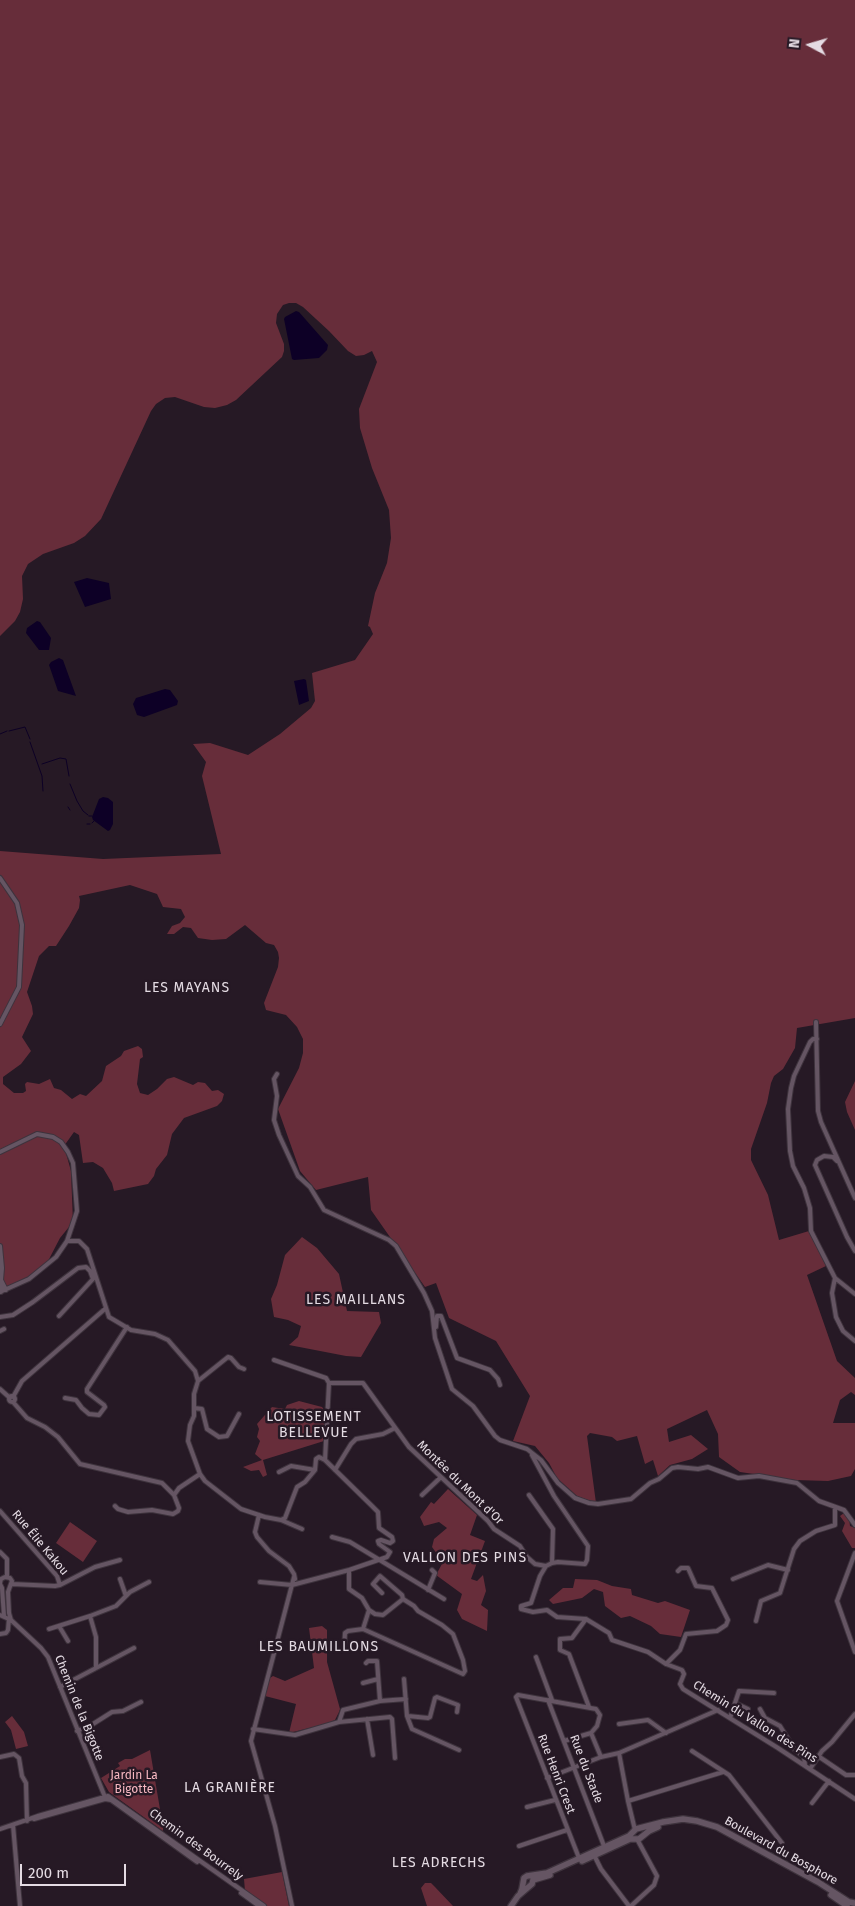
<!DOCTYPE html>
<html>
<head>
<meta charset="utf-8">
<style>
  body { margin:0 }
  #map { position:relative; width:855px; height:1906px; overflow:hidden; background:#261925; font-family:"Fira Sans",sans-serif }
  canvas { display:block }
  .north { position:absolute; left:785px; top:20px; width:50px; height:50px; -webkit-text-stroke:4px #261925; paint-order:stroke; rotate:276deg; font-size:14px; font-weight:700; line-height:20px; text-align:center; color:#e4dbe3 }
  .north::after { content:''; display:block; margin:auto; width:18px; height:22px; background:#e4dbe3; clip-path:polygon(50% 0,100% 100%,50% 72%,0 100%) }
  .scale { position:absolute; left:20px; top:1864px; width:106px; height:22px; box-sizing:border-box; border:2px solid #e4dbe3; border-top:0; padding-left:6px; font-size:15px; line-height:18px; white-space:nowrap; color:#e4dbe3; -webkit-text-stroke:4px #261925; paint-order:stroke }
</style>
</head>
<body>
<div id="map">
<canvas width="855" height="1906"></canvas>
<div class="north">N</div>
<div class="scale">200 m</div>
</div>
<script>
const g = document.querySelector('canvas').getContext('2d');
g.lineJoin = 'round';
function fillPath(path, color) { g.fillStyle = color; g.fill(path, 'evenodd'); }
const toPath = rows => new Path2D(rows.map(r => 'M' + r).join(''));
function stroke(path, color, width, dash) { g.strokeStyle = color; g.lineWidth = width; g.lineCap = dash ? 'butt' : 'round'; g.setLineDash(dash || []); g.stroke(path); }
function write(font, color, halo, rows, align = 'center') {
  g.font = font + ' "Fira Sans",sans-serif'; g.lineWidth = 5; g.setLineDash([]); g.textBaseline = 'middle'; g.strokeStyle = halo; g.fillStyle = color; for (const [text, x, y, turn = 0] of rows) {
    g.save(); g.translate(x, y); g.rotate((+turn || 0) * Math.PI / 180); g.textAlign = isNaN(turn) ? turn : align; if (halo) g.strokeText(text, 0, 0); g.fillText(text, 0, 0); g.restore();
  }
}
fillPath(toPath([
  [0,0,855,0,855,1018,797,1028,795,1048,783,1069,774,1076,771,1083,767,1103,751,1149,751,1160,768,1195,779,1240,809,1231,826,1266,807,1275,837,1361,855,1378,855,1395,851,1392,840,1400,833,1423,855,1423,855,1469,851,1476,828,1481,795,1480,740,1472,719,1457,718,1434,707,1410,667,1429,669,1442,691,1435,708,1449,692,1459,670,1465,658,1476,653,1460,645,1464,637,1436,617,1441,612,1437,590,1433,587,1436,596,1503,577,1496,557,1478,549,1463,535,1446,513,1441,530,1396,496,1341,449,1318,436,1283,425,1287,371,1210,368,1177,316,1190,300,1171,278,1109,299,1068,303,1053,303,1039,297,1027,286,1015,266,1010,264,1003,278,967,279,958,278,952,274,945,266,943,245,925,226,939,212,940,198,938,191,928,183,927,174,934,167,934,172,926,180,923,185,917,181,909,163,907,157,894,130,885,79,896,80,900,79,908,69,926,56,946,49,946,39,956,27,992,32,1006,33,1014,22,1037,31,1051,21,1064,3,1077,3,1084,14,1093,23,1093,26,1091,25,1084,27,1082,39,1084,50,1079,54,1088,61,1090,72,1099,80,1094,86,1096,102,1081,106,1066,121,1056,124,1051,138,1046,142,1049,143,1057,140,1059,137,1084,140,1093,148,1095,157,1089,167,1079,174,1077,193,1085,198,1082,205,1083,212,1091,218,1090,224,1094,222,1101,217,1106,184,1118,172,1134,167,1155,156,1169,154,1176,148,1184,114,1191,112,1183,103,1168,93,1162,83,1163,79,1135,74,1132,64,1146,71,1171,73,1222,60,1238,47,1263,30,1276,0,1290,0,851,103,859,221,854,202,776,206,762,193,744,210,743,248,755,280,734,311,708,315,701,312,673,355,660,373,634,370,627,368,626,375,593,387,563,391,538,389,510,372,468,360,428,359,409,377,362,372,351,364,355,356,356,348,351,329,331,303,307,296,303,289,303,283,305,277,314,276,323,284,344,284,351,282,357,236,400,227,405,215,408,204,407,175,397,165,398,156,404,151,411,101,519,85,536,74,543,43,554,28,564,22,576,23,599,20,612,15,621,0,636],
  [855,1081,855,1130,847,1112,845,1102],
  [302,1237,317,1248,339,1274,347,1311,379,1312,381,1323,361,1357,346,1356,289,1345,298,1337,301,1326,288,1320,274,1317,271,1299,277,1285,285,1255],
  [299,1401,322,1407,325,1411,324,1441,263,1460,267,1475,263,1477,259,1470,251,1471,243,1467,262,1460,255,1454,260,1441,257,1437,259,1429,257,1424,272,1407,285,1409,287,1405],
  [448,1489,477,1515,470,1535,485,1541,471,1579,477,1581,483,1575,486,1591,481,1605,488,1610,487,1631,462,1619,457,1610,462,1594,436,1575,443,1562,432,1547,434,1539,447,1528,439,1522,424,1526,420,1517,431,1502,434,1504],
  [844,1513,849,1518,850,1526,855,1528,855,1548,852,1548,842,1531,845,1523,840,1516],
  [70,1522,97,1541,83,1562,56,1543],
  [575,1579,597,1580,612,1586,631,1589,632,1595,658,1603,665,1601,690,1610,681,1637,660,1634,651,1626,630,1616,621,1618,605,1606,603,1592,594,1589,582,1598,553,1604,549,1600,563,1588,573,1588],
  [322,1626,327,1630,327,1662,340,1709,339,1712,335,1720,326,1724,289,1733,296,1704,265,1696,270,1678,273,1676,285,1681,314,1668,309,1628],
  [12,1716,24,1732,28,1746,16,1749,11,1730,5,1722],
  [150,1750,163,1827,163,1831,109,1792,101,1778,120,1766,118,1763,125,1759,132,1759],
  [282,1872,289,1906,267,1906,245,1891,244,1879],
  [425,1883,431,1883,435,1887,453,1906,427,1906,421,1888]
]), '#672d3a');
fillPath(toPath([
  [296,311,299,312,328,345,327,350,319,358,294,360,292,359,284,319,285,317],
  [87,578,109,583,111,599,85,607,74,582],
  [37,621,40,622,51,638,49,650,39,650,26,633,27,628],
  [59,658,63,660,76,696,58,691,49,665,51,662],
  [304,679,306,680,309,701,299,705,294,681],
  [165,689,170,690,178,701,177,705,144,717,137,715,133,704,136,698],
  [103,797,108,798,113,802,113,824,110,830,108,831,93,820,92,817,99,799]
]), '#0d0026');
stroke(toPath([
  [9,731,25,727,30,739],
  [0,734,7,731],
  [30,742,42,776,43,791],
  [42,764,60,758,66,759,69,776],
  [70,784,77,801,83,811,88,815],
  [68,807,70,810],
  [89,816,92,816],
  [92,823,94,821],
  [87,824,90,824]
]), '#0d0026', 1);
const street = toPath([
  [0,878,17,903,22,925,19,987,0,1024],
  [816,1022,818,1111,821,1122,855,1198],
  [817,1039,813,1039,810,1042,794,1076,791,1088,788,1109,790,1151,793,1166,804,1188,810,1208,811,1231,835,1278,832,1293,836,1317,843,1331,855,1341],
  [277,1074,274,1079,277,1096,274,1120,279,1135,298,1176,310,1187,324,1210,389,1240,396,1246,424,1293,432,1311,435,1338,452,1389,473,1406,495,1436,500,1440,527,1449,541,1460,558,1483,575,1498,589,1503,598,1504,631,1499,650,1483,659,1479,672,1468,678,1467,698,1469,708,1467,738,1478,759,1476,797,1483,819,1501,844,1510,855,1525],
  [0,1152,37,1134,53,1137,61,1142,68,1152,73,1163,77,1211,67,1241,56,1257,29,1279,0,1292],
  [837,1161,833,1157,824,1156,817,1160,815,1165,847,1237,855,1251],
  [67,1241,79,1241,87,1249,109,1317,131,1330,155,1334,168,1340,195,1371,198,1381,194,1394,194,1416,190,1425,188,1441,200,1474,205,1481,241,1509,265,1517,281,1520,302,1529],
  [0,1246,2,1268,1,1280],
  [835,1278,855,1294],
  [1,1292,1,1280,6,1290],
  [0,1317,13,1315,33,1302,78,1268,86,1267,90,1271,93,1279,59,1316],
  [436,1327,437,1316,441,1316,457,1358,490,1370,498,1379,500,1385],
  [0,1331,4,1329],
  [274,1360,326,1378,329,1383],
  [198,1381,228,1357,231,1358,239,1367,244,1369],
  [329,1383,363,1383,409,1447,488,1521,494,1529,520,1546,527,1557,535,1564,546,1566,552,1563,558,1562,585,1564,587,1560,588,1546,554,1496,532,1455],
  [0,1389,10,1398],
  '9 1399a3 3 0 1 1 6 0a3 3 0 1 1-6 0Z',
  [13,1397,22,1381,106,1308],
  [65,1398,76,1400,82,1408,89,1414,99,1415,105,1407,104,1405,87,1392,87,1389,127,1327],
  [13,1402,27,1418,45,1427,58,1437,80,1464,162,1483,174,1495,179,1508,178,1511,173,1514,152,1510,128,1512,118,1509,115,1506],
  [194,1408,202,1409,207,1429,219,1437,227,1436,239,1414],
  [325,1460,329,1383],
  [335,1470,351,1444,356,1439,383,1434,395,1428],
  [279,1472,291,1466,315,1470],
  [174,1495,179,1488,200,1474],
  [422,1495,440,1478],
  [529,1495,553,1529,552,1563],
  [0,1511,57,1576,60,1585,95,1567,120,1560],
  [259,1515,255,1532,257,1537,269,1551,289,1566,294,1574,295,1579],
  [332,1537,350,1542,444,1599],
  [0,1552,7,1559,7,1577],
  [855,1553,837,1601,855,1652],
  [546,1566,540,1576,531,1603,521,1606,521,1609,533,1612,547,1610,557,1617,586,1619,609,1633,612,1640,648,1652,666,1664,682,1670,684,1674,680,1684,683,1689,778,1748,855,1799],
  [349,1570,349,1589,362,1598,369,1610,363,1629],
  [120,1579,126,1596],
  [733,1579,768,1565,788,1570],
  [260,1582,292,1585,349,1570,387,1557,390,1552,379,1544,378,1541,381,1540,390,1543,393,1541,392,1537,379,1528,378,1512,371,1505,325,1460,319,1457,316,1459,315,1470,305,1482,297,1487,285,1518,281,1520],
  [0,1583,1,1579,5,1577,10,1578,12,1581,8,1592,9,1613,11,1620],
  [0,1584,2,1588,4,1616],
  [12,1584,55,1586,60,1585],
  [428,1590,435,1573,432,1570],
  [382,1593,373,1584,380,1576,402,1595,403,1599],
  [0,1615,11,1620,41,1648,48,1657,105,1797],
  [90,1616,116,1606,130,1592,149,1582],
  [586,1619,572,1638,560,1639,560,1650,569,1654,589,1707],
  [756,1621,761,1601,780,1593,794,1549,800,1541,816,1531,835,1525,835,1508],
  [59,1626,68,1641],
  [49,1629,90,1616,96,1637,96,1668],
  [0,1634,6,1633,8,1630,9,1618],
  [344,1649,345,1633,348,1631,363,1629,463,1674,465,1671,463,1660,453,1634,442,1625,418,1611,414,1606,403,1599,383,1615,375,1614,369,1610],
  [536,1657,552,1700],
  [366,1663,368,1661,377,1661,380,1701],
  [666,1664,680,1650,686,1634,717,1631,726,1625,728,1620,712,1588,696,1586,688,1568,681,1568,678,1571],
  [404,1679,407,1716,412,1729,459,1750],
  [363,1683,378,1679],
  [60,1687,134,1648],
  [548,1700,604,1846],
  [735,1703,748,1709],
  [760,1709,765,1718,780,1726,795,1750,804,1757,805,1765],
  [408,1716,428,1718,430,1717,435,1698,437,1697,458,1705,457,1712],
  [730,1718,739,1691,774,1693],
  [367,1719,373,1755],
  [339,1722,390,1717,392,1719,395,1758],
  [619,1724,648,1720,666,1733],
  [253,1729,295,1735,339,1722,343,1710,380,1701,406,1699],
  [77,1731,93,1724,112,1712,123,1711,141,1702],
  [564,1741,591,1733],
  [692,1751,729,1775,782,1843],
  [619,1753,628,1801,635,1830],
  [818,1756,846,1775,855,1775],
  [0,1757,14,1754,19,1758,22,1776,26,1783,27,1821],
  [810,1769,822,1751,832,1742,855,1714],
  [547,1778,601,1757,619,1753,718,1710],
  [628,1801,723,1772],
  [812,1803,829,1781],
  [527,1807,555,1800],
  [34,1819,105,1799,111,1800,197,1862],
  [13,1825,20,1906],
  [0,1829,38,1816,108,1796,264,1906],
  [519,1846,567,1830],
  [594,1855,601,1869,629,1906],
  [579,1858,516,1697,518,1695,596,1709,600,1715,597,1726,591,1733,601,1757],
  [241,1893,259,1906],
  [292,1906,275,1826,251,1741,294,1577],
  [631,1906,654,1885,657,1876,637,1839]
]);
const secondary = toPath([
  [582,1861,630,1839,639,1839,649,1831,658,1827],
  [533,1880,550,1875],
  [520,1894,522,1889,524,1878,527,1876,547,1873,629,1836,636,1829,663,1822,683,1819,697,1821,717,1827,818,1882,849,1902,854,1903],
  [831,1895,847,1906],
  [511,1906,518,1896,532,1884,533,1880]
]);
stroke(street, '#3e333d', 6);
stroke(secondary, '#3e333d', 8);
stroke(street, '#655563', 4);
stroke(secondary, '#655563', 5.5);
write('12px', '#e4dbe3', '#261925', [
  ["Montée du Mont d'Or",460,1483,44],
  ["Rue Élie Kakou",40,1543,50],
  ["Chemin de la Bigotte",79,1708,68],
  ["Chemin du Vallon des Pins",755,1722,32],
  ["Rue du Stade",586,1769,69],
  ["Rue Henri Crest",556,1774,69],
  ["Chemin des Bourrely",196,1845,36],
  ["Boulevard du Bosphore",781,1851,29]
]);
write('12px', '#f7b7c1', '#261925', [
  ["Jardin La",134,1776],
  ["Bigotte",134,1790]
]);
g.letterSpacing = '1px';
write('14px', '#e4dbe3', '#261925', [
  ["LES MAYANS",187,988],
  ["LES MAILLANS",356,1300],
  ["LOTISSEMENT",314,1417],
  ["BELLEVUE",314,1433],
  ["VALLON DES PINS",465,1558],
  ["LES BAUMILLONS",319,1647],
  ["LA GRANIÈRE",230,1788],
  ["LES ADRECHS",439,1863]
]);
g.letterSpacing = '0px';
</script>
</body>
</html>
